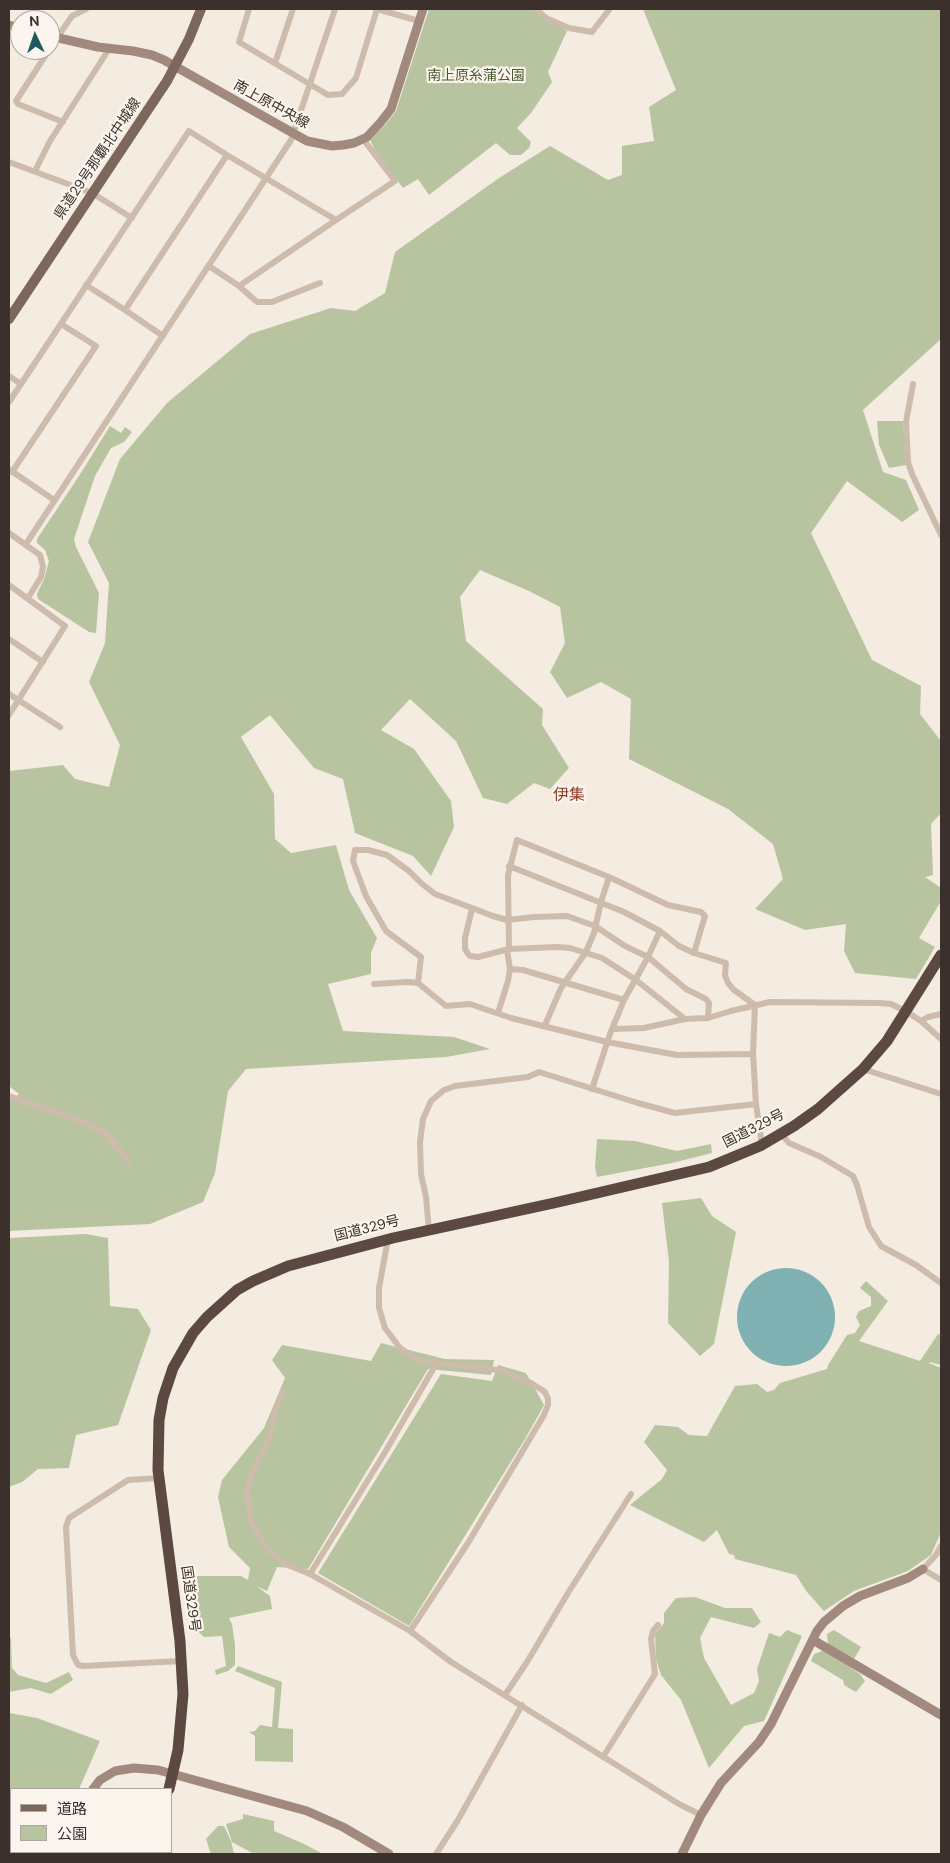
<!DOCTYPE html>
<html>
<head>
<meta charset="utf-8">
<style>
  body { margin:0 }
  #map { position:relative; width:950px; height:1863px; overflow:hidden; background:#f4ebe1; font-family:"DM Sans","Noto Sans JP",sans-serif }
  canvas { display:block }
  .frame { position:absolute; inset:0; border:10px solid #3b302b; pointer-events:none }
  .legend { position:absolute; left:10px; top:1788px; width:162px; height:65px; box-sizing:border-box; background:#fbf5ee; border:1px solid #aea6a0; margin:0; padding:6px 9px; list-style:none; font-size:15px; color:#3b302b }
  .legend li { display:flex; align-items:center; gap:10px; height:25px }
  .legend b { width:25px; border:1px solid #aea6a0 }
  .north { position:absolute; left:10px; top:10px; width:50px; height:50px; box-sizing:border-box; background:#fbf5ee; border:1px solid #aea6a0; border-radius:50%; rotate:357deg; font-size:14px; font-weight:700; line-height:20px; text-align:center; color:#3b302b }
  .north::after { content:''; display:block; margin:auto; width:18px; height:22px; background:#1f5a5e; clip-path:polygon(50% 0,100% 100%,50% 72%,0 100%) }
</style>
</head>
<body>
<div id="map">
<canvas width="950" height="1863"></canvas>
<div class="frame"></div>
<ul class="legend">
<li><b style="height:6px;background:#7d675c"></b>道路</li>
<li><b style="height:14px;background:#b8c4a0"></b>公園</li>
</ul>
<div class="north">N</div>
</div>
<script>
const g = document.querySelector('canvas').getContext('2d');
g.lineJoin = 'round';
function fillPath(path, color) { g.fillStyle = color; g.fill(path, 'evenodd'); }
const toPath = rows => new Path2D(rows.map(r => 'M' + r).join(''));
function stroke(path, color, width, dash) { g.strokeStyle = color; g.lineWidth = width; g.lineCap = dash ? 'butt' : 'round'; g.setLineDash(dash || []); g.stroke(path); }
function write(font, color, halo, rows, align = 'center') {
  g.font = font + ' "DM Sans","Noto Sans JP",sans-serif'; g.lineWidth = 4.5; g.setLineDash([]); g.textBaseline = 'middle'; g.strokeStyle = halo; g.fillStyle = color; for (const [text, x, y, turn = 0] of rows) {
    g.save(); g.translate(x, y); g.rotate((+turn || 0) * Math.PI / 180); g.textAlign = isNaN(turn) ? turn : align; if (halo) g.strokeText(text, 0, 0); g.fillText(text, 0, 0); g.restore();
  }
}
fillPath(toPath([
  [429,9,536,9,546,18,567,31,548,72,552,82,531,113,517,128,531,142,529,148,521,155,510,155,496,143,429,195,418,179,403,188,376,152,370,140,385,125,396,111],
  [643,9,941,9,941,339,863,410,883,472,906,480,919,510,902,522,847,481,811,533,872,660,921,686,920,714,941,741,941,813,931,824,933,875,925,877,941,888,941,901,919,938,935,947,916,979,855,973,844,951,846,924,805,930,755,909,783,879,773,844,728,809,629,759,631,699,601,682,567,698,550,672,565,643,560,607,529,591,480,570,460,597,466,641,543,709,542,725,569,768,550,789,534,783,507,804,483,798,456,741,410,699,381,730,414,749,451,801,454,827,431,876,413,856,355,833,343,779,314,768,270,715,241,737,274,794,275,839,291,853,336,845,349,890,377,938,371,953,371,974,328,984,343,1031,454,1037,490,1049,446,1057,246,1069,228,1091,215,1173,203,1202,150,1224,9,1231,9,1101,19,1094,9,1086,9,771,63,765,75,779,109,787,120,745,89,682,105,643,109,583,88,542,120,459,167,403,250,334,331,308,355,311,385,293,395,252,499,178,550,146,608,180,622,175,622,146,654,141,649,107,676,90],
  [877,421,903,421,906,465,889,468,879,445],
  [110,426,121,433,125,427,132,432,124,442,111,448,95,476,74,539,76,547,99,593,96,633,89,632,38,599,37,594,44,579,49,561,45,550,37,543,37,539,79,476],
  [597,1139,635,1141,677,1151,711,1144,712,1153,672,1163,597,1177,595,1167],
  [701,1198,712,1216,736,1232,714,1344,700,1356,668,1323,669,1262,662,1203],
  [86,1234,108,1238,110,1306,138,1309,151,1330,118,1425,76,1435,69,1468,38,1469,22,1482,9,1487,9,1238],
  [866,1281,888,1301,859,1341,920,1361,938,1334,941,1335,941,1365,930,1362,929,1363,941,1368,941,1532,931,1555,908,1571,854,1591,824,1611,807,1592,796,1575,735,1559,734,1555,729,1554,717,1530,704,1542,630,1505,662,1479,667,1470,644,1442,655,1425,678,1427,689,1435,707,1436,735,1386,757,1384,767,1392,774,1390,780,1383,827,1369,828,1365,847,1335,855,1333,860,1325,856,1317,859,1311,871,1306,871,1297,860,1288],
  [381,1343,445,1359,494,1360,491,1375,428,1369,308,1569,277,1567,267,1591,256,1586,270,1596,272,1609,229,1618,232,1624,235,1645,235,1665,228,1671,216,1675,215,1670,226,1666,222,1636,204,1637,193,1627,183,1576,241,1576,248,1580,250,1568,229,1547,218,1497,222,1480,264,1428,285,1378,272,1360,282,1345,371,1361],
  [498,1365,526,1373,544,1405,525,1439,409,1626,318,1573,441,1374,492,1381],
  [695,1597,725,1608,752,1608,761,1622,754,1628,711,1617,700,1638,704,1658,731,1705,754,1693,759,1681,757,1669,769,1633,780,1637,787,1630,802,1636,764,1721,744,1726,709,1768,681,1700,661,1675,656,1659,655,1634,664,1623,664,1613,676,1598],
  [834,1630,861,1647,854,1659,828,1644,827,1634],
  [9,1637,11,1638,12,1668,18,1675,46,1683,69,1672,73,1680,51,1694,31,1688,9,1692],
  [825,1650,860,1674,865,1681,856,1692,844,1685,843,1680,811,1661,814,1654],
  [238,1666,282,1682,278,1728,293,1729,293,1762,255,1761,255,1736,249,1732,255,1731,260,1725,272,1727,275,1688,235,1671],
  [9,1713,37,1718,100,1741,79,1789,11,1789,11,1852,52,1852,51,1854,9,1854],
  [243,1814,274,1821,274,1831,302,1843,323,1854,254,1854,232,1842,226,1824,243,1819],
  [218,1826,224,1826,231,1841,234,1854,211,1854,206,1839]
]), '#b8c4a0');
fillPath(toPath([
  '737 1317a49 49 0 1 1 98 0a49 49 0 1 1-98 0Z'
]), '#7fb0b2');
stroke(toPath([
  [249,9,239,42,328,95,342,94,356,78,377,9,419,21],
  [536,9,546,18,569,28,592,32,609,10],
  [50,48,72,16,86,9],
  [49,50,16,101,18,104,63,122],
  [275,63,293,9],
  [9,162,92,193,132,218],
  [35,171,50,141,109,49],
  [336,220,395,181,363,139],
  [86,285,125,310],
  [239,286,257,302,272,302,320,283],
  [163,336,125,310,227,155,336,220,239,286,209,266],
  [9,376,21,384],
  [913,384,906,422,908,462,912,474,941,535],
  [9,402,189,131,227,155],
  [10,470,54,500],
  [12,472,96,346,61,324],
  [9,533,40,555,43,567,41,577,28,598],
  [26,544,291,140,335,9],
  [9,585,65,626,9,715],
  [9,639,43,662],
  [9,694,60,727],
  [509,866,624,912,660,931,679,946,694,953,726,963,725,975,728,983,734,990,755,1005],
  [472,909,465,938,465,949,468,954,470,956,478,957,509,949],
  [510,969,523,970,624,1000],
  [374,984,408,982,418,983],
  [755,1005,753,1054,756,1104,762,1145],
  [498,1013,508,981,510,969,507,950],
  [708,1018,709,1003,706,999,686,989,648,957,625,946,595,926,567,916,534,917,507,920,493,916,435,894,421,883,409,871,387,855,368,850,355,850,353,861,366,896,386,931,421,957,418,983,446,1006,470,1004,511,1018,607,1042,677,1055,753,1054],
  [685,1019,636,980,602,958,570,948,556,947,509,949,508,875,517,840,609,877,668,905,701,912,705,916,694,953],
  [921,1021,928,1017,941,1014],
  [545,1025,561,988,586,952,594,933,601,902,609,877],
  [613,1029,644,1028,685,1019,708,1018,731,1011,770,1002,879,1003,891,1004,907,1012,921,1021,941,1039],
  [863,1069,941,1094],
  [592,1089,610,1034,624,1000,648,957,660,931],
  [9,1096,81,1121,104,1132,129,1162],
  [781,1134,789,1143,821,1157,853,1176,857,1185,869,1227,881,1246,916,1265,941,1283],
  [429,1230,426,1197,421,1174,420,1142,423,1119,431,1101,444,1090,455,1086,528,1077,539,1072,638,1103,675,1113,756,1104],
  [388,1239,379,1288,379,1308,385,1328,400,1348,419,1361,498,1370,531,1383,545,1392,548,1399,548,1405,544,1415,468,1543,410,1631],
  [283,1391,276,1408,269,1439,252,1473,247,1492,251,1521,267,1549,283,1563,310,1574,410,1631,451,1662,679,1804,701,1815],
  [159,1478,128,1480,69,1518,66,1527,73,1655,78,1665,84,1666,181,1661],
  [941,1546,936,1555,923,1569,941,1580],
  [310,1574,384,1454,436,1364],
  [505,1695,527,1662,568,1593,631,1494],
  [603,1757,655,1674,651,1639,653,1631,658,1625],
  [9,1816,11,1817],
  [436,1854,458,1820,522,1705]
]), '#cdbbac', 6);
stroke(toPath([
  [9,25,20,28],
  [50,36,98,47,133,51,152,55,164,60,307,141,332,146,343,145,354,143,367,137,380,123,391,109,423,9],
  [813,1640,941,1715],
  [93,1789,100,1780,115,1771,134,1768,158,1770,307,1811,343,1827,389,1854],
  [682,1854,701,1815,721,1783,759,1742,771,1724,817,1631,824,1622,843,1606,860,1596,908,1578,923,1569]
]), '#a18a7d', 9);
stroke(toPath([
  [9,319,167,81,189,39,201,9]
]), '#7d675c', 10);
stroke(toPath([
  [169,1789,178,1750,183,1694,180,1641,158,1470,159,1420,163,1398,173,1368,193,1333,207,1317,237,1290,253,1281,288,1266,393,1238,554,1203,709,1167,760,1146,794,1126,818,1109,863,1069,887,1041,941,955],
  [150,1854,151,1852]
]), '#5c4a42', 11);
stroke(toPath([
  [63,1852,66,1854]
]), '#cdbbac', 6);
write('14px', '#4a5a2e', '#fbf5ee', [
  ["南上原糸蒲公園",476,76]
]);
write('14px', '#3b302b', '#fbf5ee', [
  ["南上原中央線",271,105,29],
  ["県道29号那覇北中城線",98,159,-56],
  ["国道329号",754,1129,-27],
  ["国道329号",367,1229,-14],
  ["国道329号",190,1599,82]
]);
write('16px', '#8c3b22', '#fbf5ee', [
  ["伊集",569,796]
]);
</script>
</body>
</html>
